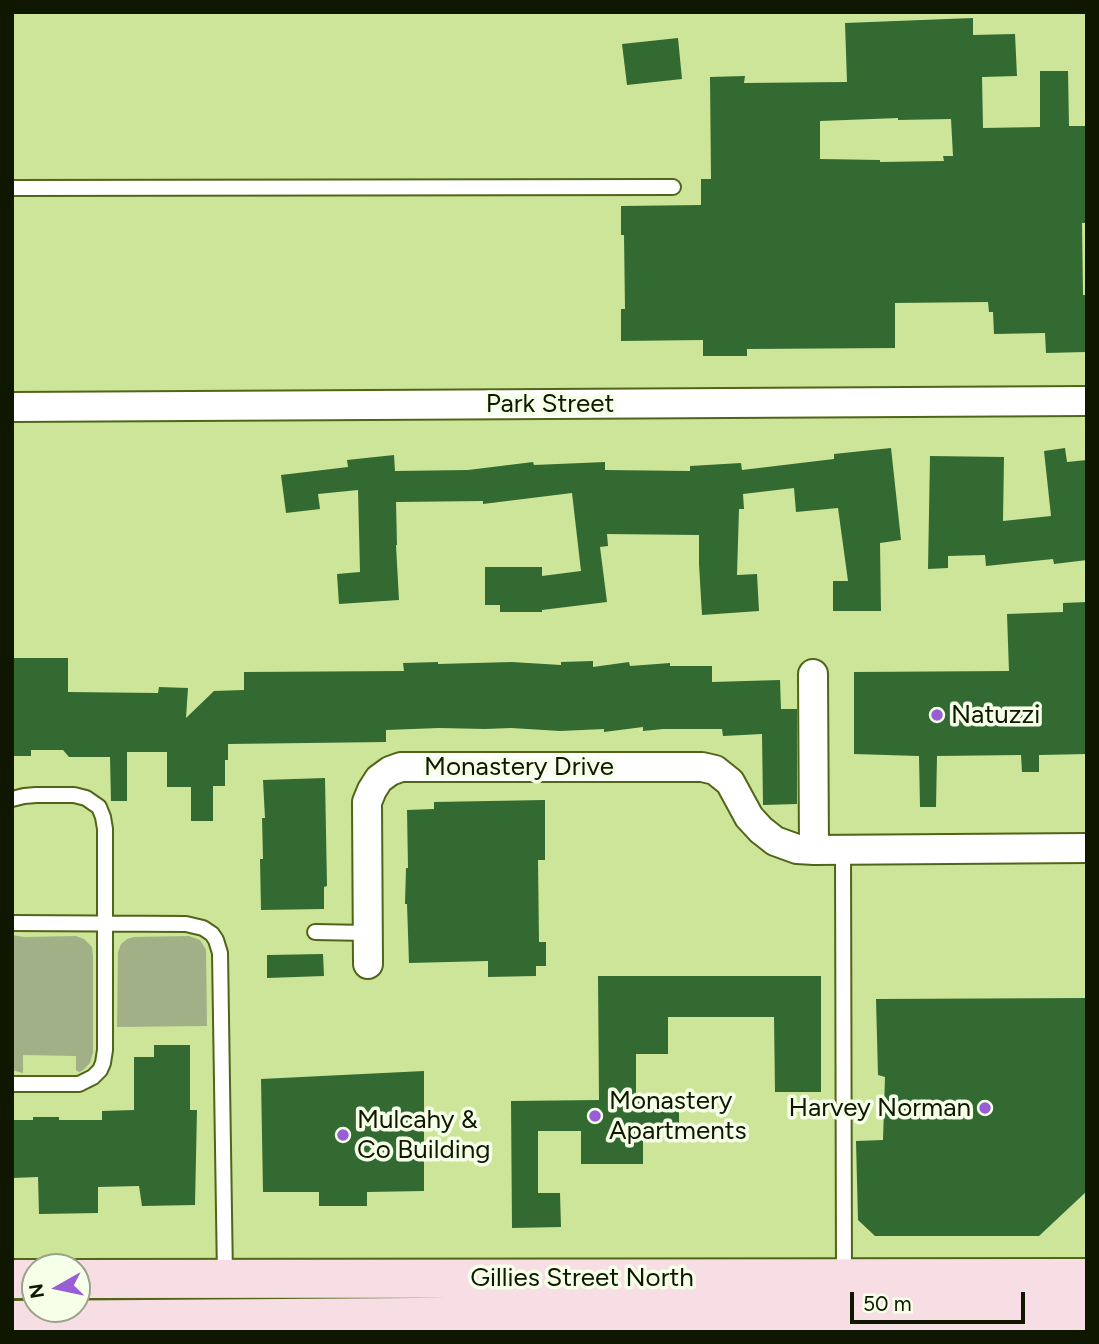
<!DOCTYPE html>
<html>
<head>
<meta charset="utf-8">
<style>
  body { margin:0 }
  #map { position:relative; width:1099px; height:1344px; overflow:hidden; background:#cce598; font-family:Figtree,sans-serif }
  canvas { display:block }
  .frame { position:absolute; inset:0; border:14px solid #0f1700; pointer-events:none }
  .north { position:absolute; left:21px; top:1253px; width:70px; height:70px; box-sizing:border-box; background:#f6ffe8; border:2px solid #9aa28b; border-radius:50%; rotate:261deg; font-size:19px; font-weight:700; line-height:28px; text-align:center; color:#0f1700 }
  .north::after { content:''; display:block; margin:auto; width:24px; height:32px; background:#975ed6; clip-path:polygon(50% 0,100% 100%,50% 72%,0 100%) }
  .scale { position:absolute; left:850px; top:1292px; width:175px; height:32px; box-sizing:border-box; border:4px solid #0f1700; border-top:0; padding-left:9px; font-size:21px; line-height:24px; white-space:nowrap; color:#0f1700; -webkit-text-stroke:5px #f6ffe8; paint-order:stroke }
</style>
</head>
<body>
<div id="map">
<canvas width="1099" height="1344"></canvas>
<div class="frame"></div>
<div class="north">N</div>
<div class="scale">50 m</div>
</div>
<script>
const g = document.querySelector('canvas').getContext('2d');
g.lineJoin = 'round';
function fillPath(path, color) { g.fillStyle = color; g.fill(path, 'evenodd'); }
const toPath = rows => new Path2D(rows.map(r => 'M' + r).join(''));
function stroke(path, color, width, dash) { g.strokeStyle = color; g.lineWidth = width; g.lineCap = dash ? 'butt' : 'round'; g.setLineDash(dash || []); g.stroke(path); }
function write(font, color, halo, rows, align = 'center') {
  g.font = font + ' Figtree,sans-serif'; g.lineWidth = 7; g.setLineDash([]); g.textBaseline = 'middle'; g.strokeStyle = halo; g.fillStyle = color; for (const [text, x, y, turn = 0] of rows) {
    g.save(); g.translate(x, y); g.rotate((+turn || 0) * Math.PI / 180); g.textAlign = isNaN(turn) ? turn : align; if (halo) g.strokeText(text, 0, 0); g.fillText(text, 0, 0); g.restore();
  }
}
fillPath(toPath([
  [12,935,24,937,76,936,84,939,92,947,93,956,93,1052,90,1063,83,1070,79,1072,76,1070,76,1056,23,1055,23,1073,12,1070],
  [189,936,200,940,206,950,207,1026,117,1027,118,952,121,944,127,939,134,937]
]), '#a2b087');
fillPath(toPath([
  [973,18,973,35,1015,34,1017,76,982,77,983,128,1040,127,1040,71,1068,71,1069,126,1087,126,1087,223,1082,223,1083,295,1086,295,1086,352,1046,353,1045,333,994,334,993,312,989,312,988,302,895,303,895,348,747,349,747,356,703,356,703,340,621,341,621,309,625,309,624,235,621,235,621,206,701,205,701,179,711,179,710,77,745,76,744,83,847,82,845,23],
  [898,118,898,120,951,119,953,156,943,156,944,161,880,162,880,160,820,159,820,121],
  [678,38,682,79,627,85,622,44],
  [891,448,901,540,880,543,881,611,833,611,833,581,848,581,838,508,796,512,794,488,743,494,744,509,739,509,737,575,757,574,759,611,702,615,699,564,699,535,607,534,608,546,600,547,607,602,542,610,542,612,500,612,500,605,485,605,485,567,542,567,542,576,581,571,572,493,483,504,483,501,396,502,397,545,396,545,399,600,339,604,337,574,360,572,358,490,318,494,320,509,286,513,281,475,348,467,347,460,394,455,395,471,468,470,533,462,534,465,605,462,605,470,690,471,690,466,741,463,742,470,834,459,834,454],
  [1065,448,1067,462,1087,460,1087,560,1054,564,1053,559,986,566,985,555,948,556,948,568,928,569,930,456,1004,457,1003,521,1051,516,1044,451],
  [1087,602,1087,754,1039,755,1039,772,1022,772,1021,755,937,756,936,807,920,807,919,756,854,754,854,672,1009,671,1007,614,1063,612,1063,603],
  [12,658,68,658,68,692,158,693,159,687,188,688,186,718,214,691,244,690,244,672,404,671,403,663,438,662,438,664,512,662,561,665,561,662,593,661,593,667,629,662,630,666,670,663,670,666,712,666,712,682,780,680,781,709,797,709,797,804,763,805,762,734,723,736,722,729,663,729,643,731,643,727,604,732,604,729,560,731,511,728,485,729,439,728,386,730,386,742,228,744,228,760,225,760,225,786,213,786,213,821,191,821,191,787,167,787,167,752,127,752,127,801,111,801,110,757,69,757,63,750,31,750,31,756,12,756],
  [325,778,327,886,324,887,324,909,261,910,260,859,263,859,262,818,265,818,263,780],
  [545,800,545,860,538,860,539,942,546,942,546,966,536,966,536,976,488,977,488,961,409,963,407,904,405,904,406,868,408,868,407,810,434,809,434,802],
  [323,954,324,976,267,978,267,955],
  [598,976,821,976,821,1092,775,1092,774,1017,668,1017,668,1054,636,1054,636,1099,679,1099,679,1130,643,1131,643,1164,581,1164,581,1131,538,1131,538,1193,560,1193,561,1227,512,1228,511,1101,599,1100],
  [1087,998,1087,1191,1039,1236,875,1236,858,1220,856,1141,883,1140,885,1077,878,1075,876,999],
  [154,1045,190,1045,190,1110,197,1110,195,1205,142,1206,139,1186,98,1187,98,1213,39,1214,38,1177,12,1178,12,1120,33,1120,33,1117,59,1117,59,1120,102,1120,102,1111,134,1110,134,1057,154,1057],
  [424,1071,424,1191,367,1192,367,1206,319,1206,319,1192,263,1192,261,1079]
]), '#336a32');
const lane = toPath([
  [12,188,673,187],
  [12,799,24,796,36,795,74,795,86,798,99,807,103,817,105,829,105,1050,103,1063,100,1070,93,1077,79,1084,12,1084],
  [843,850,844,1275],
  [12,923,186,924,203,928,212,934,216,940,220,953,225,1277],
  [315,932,368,933]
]);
const street = toPath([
  [12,407,1087,401],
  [813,674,814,850],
  [368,964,367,802,372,790,379,779,390,771,401,767,702,767,715,770,730,782,749,817,761,830,775,841,797,849,814,850,1087,848]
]);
const secondary = toPath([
  [12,1279,35,1279],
  [77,1279,1087,1278],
  [12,1320,1087,1312]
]);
stroke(lane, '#516518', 18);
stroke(street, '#516518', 32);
stroke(secondary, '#516518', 42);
stroke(lane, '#fff', 14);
stroke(street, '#fff', 28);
stroke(secondary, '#f7dee5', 38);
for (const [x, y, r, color] of [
  [937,715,7,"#975ed6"],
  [985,1108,7,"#975ed6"],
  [595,1116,7,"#975ed6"],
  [343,1135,7,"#975ed6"]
]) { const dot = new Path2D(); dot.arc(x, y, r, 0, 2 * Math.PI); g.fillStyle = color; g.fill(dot); stroke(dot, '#f6ffe8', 2.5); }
write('26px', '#0f1700', '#f6ffe8', [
  ["Park Street",550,404],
  ["Monastery Drive",519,767],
  ["Gillies Street North",582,1278]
]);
write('26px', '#0f1700', '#f6ffe8', [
  ["Natuzzi",951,715],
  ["Monastery",609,1101],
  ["Apartments",609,1131],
  ["Harvey Norman",971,1108,"right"],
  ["Mulcahy &",357,1120],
  ["Co Building",357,1150]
], 'left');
</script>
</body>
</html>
